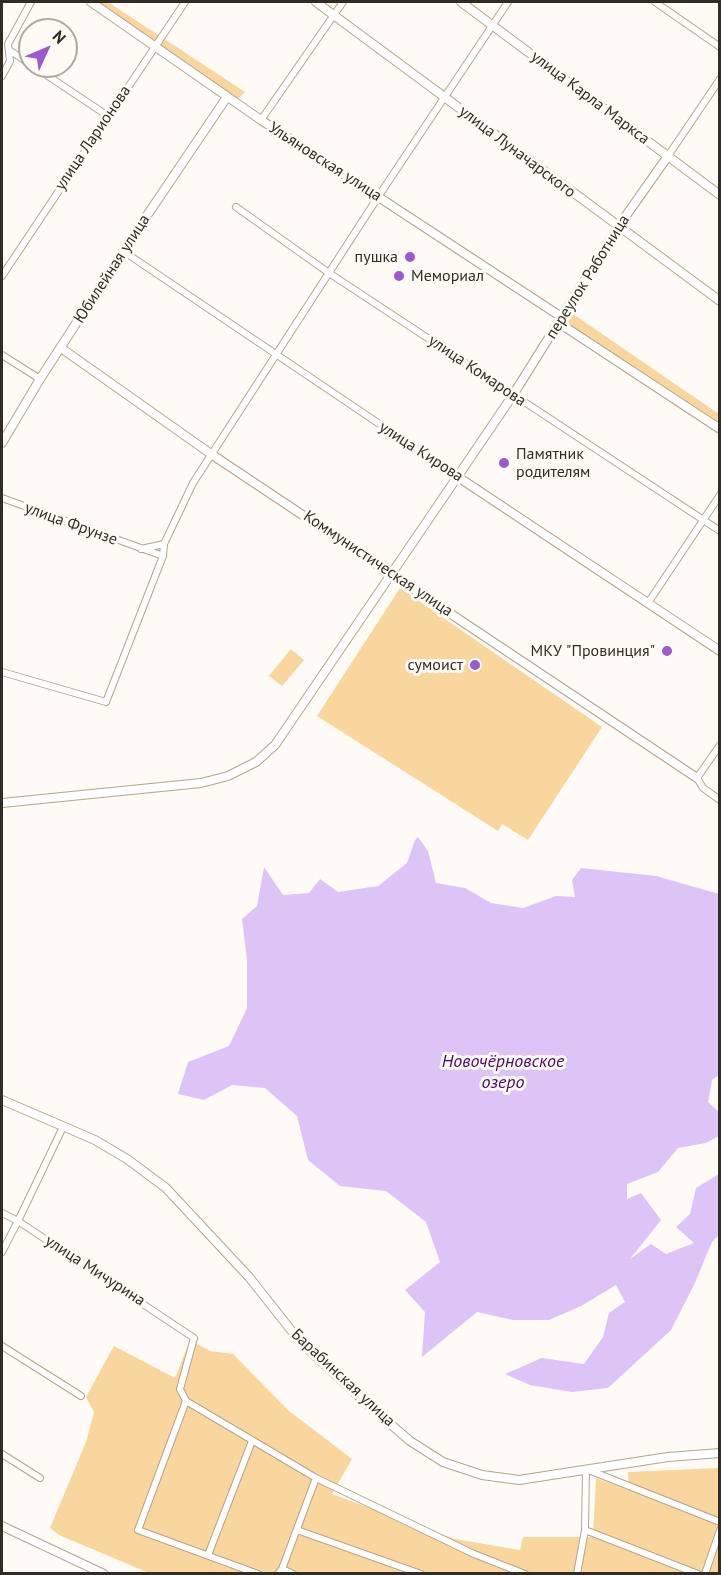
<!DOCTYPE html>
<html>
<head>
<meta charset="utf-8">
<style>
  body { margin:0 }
  #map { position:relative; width:721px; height:1575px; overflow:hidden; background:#fefbf6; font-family:"PT Sans",sans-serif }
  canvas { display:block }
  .frame { position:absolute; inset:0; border:3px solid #322d24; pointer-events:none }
  .north { position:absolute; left:18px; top:18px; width:60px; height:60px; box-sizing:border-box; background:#fefbf6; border:2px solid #aca9a2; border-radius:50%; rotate:46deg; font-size:16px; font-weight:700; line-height:24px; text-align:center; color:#322d24 }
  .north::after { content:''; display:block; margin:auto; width:21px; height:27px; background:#9d59ce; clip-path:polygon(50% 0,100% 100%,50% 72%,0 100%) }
</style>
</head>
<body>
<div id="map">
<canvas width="721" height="1575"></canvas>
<div class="frame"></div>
<div class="north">N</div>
</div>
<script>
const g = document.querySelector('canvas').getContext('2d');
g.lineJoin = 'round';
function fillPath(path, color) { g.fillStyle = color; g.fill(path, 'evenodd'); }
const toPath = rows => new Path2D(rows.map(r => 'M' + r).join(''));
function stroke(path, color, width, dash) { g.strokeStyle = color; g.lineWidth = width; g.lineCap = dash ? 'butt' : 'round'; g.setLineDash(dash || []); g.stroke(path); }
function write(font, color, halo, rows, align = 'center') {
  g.font = font + ' "PT Sans",sans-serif'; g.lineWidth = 6; g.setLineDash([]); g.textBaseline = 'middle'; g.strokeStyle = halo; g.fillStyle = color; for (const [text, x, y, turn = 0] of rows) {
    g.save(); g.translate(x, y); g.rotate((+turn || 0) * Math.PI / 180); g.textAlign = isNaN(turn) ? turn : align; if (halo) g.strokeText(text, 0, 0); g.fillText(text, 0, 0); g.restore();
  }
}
fillPath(toPath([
  [99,2,108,2,245,92,238,99],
  [573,314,719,414,719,426,566,324],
  [400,588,602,727,528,840,502,824,498,831,317,716],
  [291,649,304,660,282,686,269,676],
  [190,1340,210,1351,233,1354,289,1411,352,1459,332,1494,455,1539,520,1550,523,1537,593,1537,596,1478,629,1490,628,1472,719,1468,719,1573,149,1573,59,1535,50,1528,86,1442,94,1412,86,1397,114,1346,175,1378]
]), '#f9d69d');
fillPath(toPath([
  [418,837,428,851,436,883,465,888,491,903,523,908,556,896,575,897,572,880,581,868,656,876,719,894,719,1075,712,1080,708,1102,719,1112,719,1136,706,1143,678,1148,658,1172,627,1184,627,1199,641,1193,661,1220,630,1259,651,1244,666,1254,694,1243,676,1227,690,1214,696,1188,719,1174,719,1235,712,1242,694,1285,671,1330,608,1388,572,1392,530,1385,505,1374,542,1358,584,1364,603,1337,609,1313,625,1302,616,1285,581,1306,549,1320,513,1320,477,1312,422,1357,425,1312,405,1290,440,1262,426,1222,386,1191,340,1186,308,1160,297,1116,265,1088,232,1085,204,1100,178,1094,188,1062,229,1046,247,1008,247,959,242,919,257,906,264,867,283,895,309,893,320,879,338,892,378,886,407,863,415,840]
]), '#dec3f6');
const street = toPath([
  [655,2,720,47],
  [9,50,30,64],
  [33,66,108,116],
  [2,76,10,61,8,44,31,2],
  [261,120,343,2],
  [668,156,720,79],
  [236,207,329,273,720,531],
  [123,251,458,477],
  [2,276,185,2],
  [2,355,40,379],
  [2,498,163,556],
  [141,549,164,544],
  [648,603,720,495],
  [2,672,106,702,163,556,164,544,193,483,378,197,508,2],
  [720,745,697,778,703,788,720,800],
  [2,1213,18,1221,194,1338,180,1389,186,1401,316,1478,474,1554,525,1574],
  [2,1252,18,1221,63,1127],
  [2,1346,81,1396],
  [186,1401,138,1530,258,1574],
  [2,1454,40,1478],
  [297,1530,421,1574],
  [585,1530,698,1574],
  [208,1555,252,1441],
  [282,1569,293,1574],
  [278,1574,282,1569,316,1478],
  [577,1574,585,1530,586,1469,720,1522],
  [705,1574,720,1530]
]);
const secondary = toPath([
  [91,2,261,120,563,318],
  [316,2,720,301],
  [461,2,720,195],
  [559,323,720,429],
  [61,348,211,454,697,778],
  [2,443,40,379,123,251,227,97],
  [458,477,720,651],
  [2,803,201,783,228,776,256,762,275,745,513,395,618,227,668,156],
  [2,1100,95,1140,127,1159,166,1188,249,1277,298,1339,310,1351,365,1402,410,1441,443,1462,482,1475,519,1480,668,1457,720,1453],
  [2,1526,104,1574]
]);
stroke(street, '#b2a58f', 8);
stroke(secondary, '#b2a58f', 10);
stroke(street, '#fff', 6);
stroke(secondary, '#fff', 8);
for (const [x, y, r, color] of [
  [410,257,6,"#9d59ce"],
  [399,276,6,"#9d59ce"],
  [504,463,6,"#9d59ce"],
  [667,651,6,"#9d59ce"],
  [475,665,6,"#9d59ce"]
]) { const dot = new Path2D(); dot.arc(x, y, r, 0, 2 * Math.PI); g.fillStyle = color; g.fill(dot); stroke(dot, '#fefbf6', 2); }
write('16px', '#322d24', '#fefbf6', [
  ["улица Карла Маркса",590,98,37],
  ["улица Ларионова",93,138,-56],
  ["улица Луначарского",517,152,37],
  ["Ульяновская улица",325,162,33],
  ["Юбилейная улица",112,269,-57],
  ["переулок Работница",588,277,-58],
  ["улица Комарова",477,371,34],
  ["улица Кирова",421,452,33],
  ["улица Фрунзе",71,524,20],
  ["Коммунистическая улица",378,564,34],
  ["улица Мичурина",95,1271,33],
  ["Барабинская улица",343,1378,43]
]);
write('16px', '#322d24', '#fefbf6', [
  ["пушка",398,257],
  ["Мемориал",411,276,"left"],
  ["Памятник",516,454,"left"],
  ["родителям",516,472,"left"],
  ["МКУ \"Провинция\"",655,651],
  ["сумоист",463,665]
], 'right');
write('italic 18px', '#4a076d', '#fefbf6', [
  ["Новочёрновское",503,1062],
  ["озеро",503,1083]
]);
</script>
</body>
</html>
